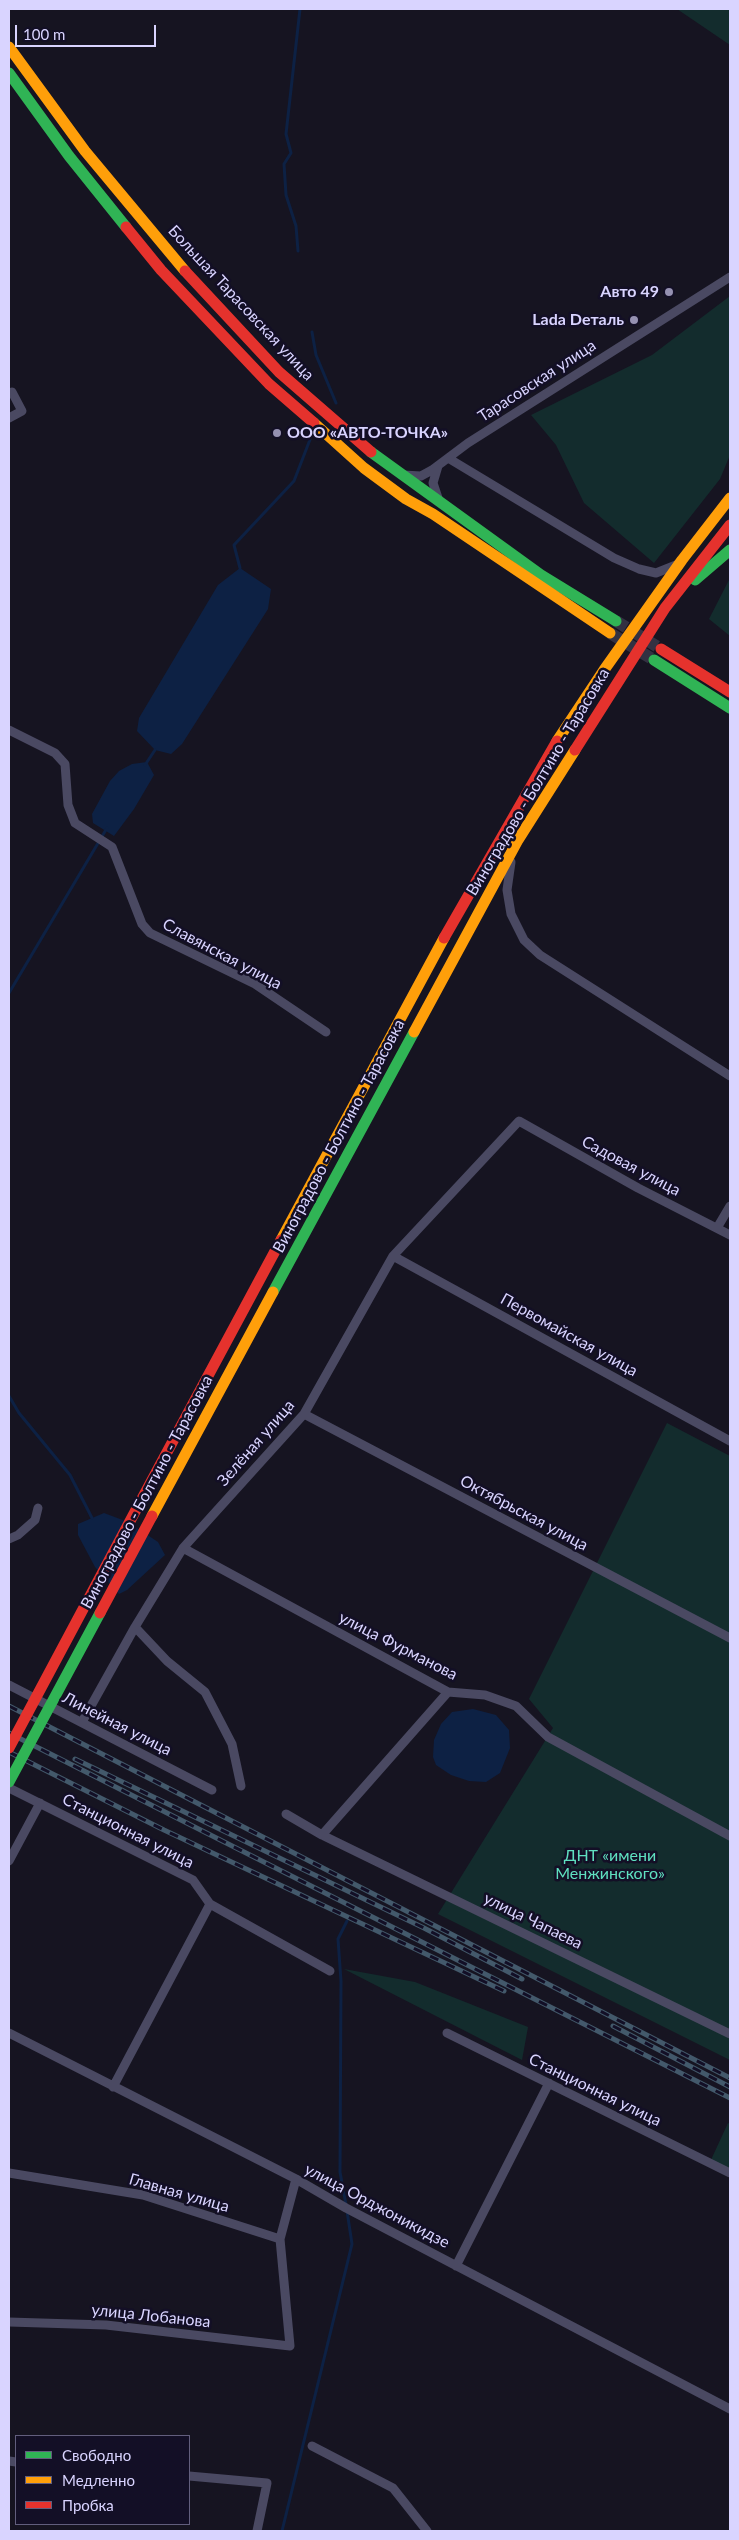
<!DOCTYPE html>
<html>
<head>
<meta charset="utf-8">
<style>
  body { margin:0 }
  #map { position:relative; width:739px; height:2540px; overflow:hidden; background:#161421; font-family:Lato,sans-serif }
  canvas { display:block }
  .frame { position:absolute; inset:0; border:10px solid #d9d4ff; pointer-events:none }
  .legend { position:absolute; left:15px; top:2435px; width:175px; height:90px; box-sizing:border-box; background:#130f26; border:1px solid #625e7d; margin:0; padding:6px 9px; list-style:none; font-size:15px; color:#d9d4ff }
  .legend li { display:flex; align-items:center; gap:10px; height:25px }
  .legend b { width:25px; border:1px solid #625e7d }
  .scale { position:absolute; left:15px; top:25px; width:141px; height:22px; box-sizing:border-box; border:2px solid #d9d4ff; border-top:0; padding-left:6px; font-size:15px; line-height:18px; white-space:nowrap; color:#d9d4ff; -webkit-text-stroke:4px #130f26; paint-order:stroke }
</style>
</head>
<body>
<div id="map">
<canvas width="739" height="2540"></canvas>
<div class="frame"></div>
<ul class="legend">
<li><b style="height:6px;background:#30b455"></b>Свободно</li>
<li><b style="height:6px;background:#ff9f0a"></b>Медленно</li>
<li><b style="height:6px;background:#e5322d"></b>Пробка</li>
</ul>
<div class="scale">100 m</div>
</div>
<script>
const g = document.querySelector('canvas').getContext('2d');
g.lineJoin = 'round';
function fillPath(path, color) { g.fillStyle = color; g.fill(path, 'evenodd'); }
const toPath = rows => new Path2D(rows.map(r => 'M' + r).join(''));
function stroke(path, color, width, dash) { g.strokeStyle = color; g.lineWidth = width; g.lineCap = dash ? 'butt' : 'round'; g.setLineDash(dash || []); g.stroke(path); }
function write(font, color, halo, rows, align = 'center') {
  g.font = font + ' Lato,sans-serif'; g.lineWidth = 5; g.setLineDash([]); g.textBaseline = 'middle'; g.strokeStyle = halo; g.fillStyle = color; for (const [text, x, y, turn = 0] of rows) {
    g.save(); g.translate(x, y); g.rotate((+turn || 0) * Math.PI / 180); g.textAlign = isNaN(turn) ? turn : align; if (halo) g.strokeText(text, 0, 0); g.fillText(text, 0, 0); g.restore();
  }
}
fillPath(toPath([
  [677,9,730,9,730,45],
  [730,296,730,455,720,479,654,563,584,503,556,445,531,415,652,355],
  [730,578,730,636,709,619],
  [667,1423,730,1456,730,2060,438,1914,553,1728,529,1699],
  [344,1969,415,1982,528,2027,522,2060],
  [728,2123,730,2124,730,2172,710,2162]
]), '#132c2d');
fillPath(toPath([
  [240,568,271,589,268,609,182,744,171,754,155,750,137,731,139,718,218,585],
  [147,762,154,775,134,809,114,836,93,823,92,814,110,781,119,771,132,764],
  [104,1513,128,1522,158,1542,165,1555,127,1590,119,1594,95,1567,78,1535,78,1524],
  [473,1709,496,1715,509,1730,510,1748,500,1773,486,1782,469,1781,451,1775,436,1765,433,1757,434,1740,441,1724,452,1712]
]), '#0d2144');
stroke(toPath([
  [298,251,296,226,286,195,284,164,291,153,286,134,300,9],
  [312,332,316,355,336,403],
  [240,568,234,545,294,481,311,437],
  [145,765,155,750],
  [9,993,107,828],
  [9,1396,19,1413,70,1475,92,1518],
  [346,2205,340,2172,341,1981,338,1939,347,1921],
  [282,2531,352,2244,347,2211]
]), '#0d2144', 3);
stroke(toPath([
  [616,621,661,649],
  [610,633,654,660]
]), '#333142', 12, [12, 6]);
stroke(toPath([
  [9,418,22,411,12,392],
  [448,458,614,558,639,569,656,573,676,565],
  [438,466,433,483,439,501],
  [403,475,421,476,432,470,468,443,730,277],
  [9,730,55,753,65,764,68,805,75,823,112,847,142,924,150,933,255,984,326,1032],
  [511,862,507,890,511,914,524,940,540,955,730,1076],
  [717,1228,730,1206],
  [393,1256,730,1441],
  [304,1414,730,1638],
  [9,1539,18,1535,35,1520,38,1508],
  [183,1548,448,1692,485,1695,516,1706,548,1737,730,1836],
  [135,1627,167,1661,205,1692,232,1744,241,1786],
  [9,1685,212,1790],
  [82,1722,135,1627,183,1548,304,1414,393,1256,519,1121,638,1188,730,1235],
  [9,1788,193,1880,210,1904,330,1971],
  [286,1814,322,1835,730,2034],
  [322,1835,448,1692],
  [9,1861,40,1803],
  [9,2033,296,2179,346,2208,730,2409],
  [447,2033,730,2173],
  [113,2087,210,1904],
  [9,2173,143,2195,280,2239],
  [456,2266,549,2083],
  [9,2322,106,2325,290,2346,280,2239,296,2179],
  [312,2446,393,2488,427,2531],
  [9,2461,16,2462],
  [189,2476,267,2483,257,2531]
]), '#4a4962', 9);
stroke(toPath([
  [9,73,69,156,126,227],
  [371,452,541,575,616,621],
  [695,580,730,550],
  [654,660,730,708],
  [273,1292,414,1032]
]), '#30b455', 11);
stroke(toPath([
  [9,47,85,151,185,271],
  [314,423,364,468,406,499,433,514,610,633],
  [557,741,604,670,682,560,730,498],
  [414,1032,518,840,575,750],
  [281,1240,444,938],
  [152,1516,273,1292]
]), '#ff9f0a', 11);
stroke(toPath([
  [126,227,161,270,269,384,314,423],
  [185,271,279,372,371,452],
  [661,649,730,692],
  [575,750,665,608,730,525],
  [444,938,557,741],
  [137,1508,281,1240]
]), '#e5322d', 11);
const rail = toPath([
  [9,1706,730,2078],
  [9,1733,730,2098],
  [9,1752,164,1830,504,1991],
  [75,1759,424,1928,522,1979],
  [613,2026,730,2087]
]);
stroke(rail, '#43596b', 5);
stroke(rail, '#130f26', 3, [9]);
stroke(toPath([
  [9,1782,100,1613]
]), '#30b455', 11);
stroke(toPath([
  [100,1613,152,1516],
  [9,1748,137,1508]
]), '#e5322d', 11);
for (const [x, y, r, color] of [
  [669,292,5,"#9591b1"],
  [634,320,5,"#9591b1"],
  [277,433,5,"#9591b1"]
]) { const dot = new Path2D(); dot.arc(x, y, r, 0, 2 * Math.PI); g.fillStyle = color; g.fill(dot); stroke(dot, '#130f26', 2); }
write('bold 16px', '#d9d4ff', '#130f26', [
  ["Авто 49",659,292],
  ["Lada Dеталь",624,320],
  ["ООО «АВТО-ТОЧКА»",287,433,"left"]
], 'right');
write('16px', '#d9d4ff', '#130f26', [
  ["Большая Тарасовская улица",241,303,47],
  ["Тарасовская улица",537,381,-33],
  ["Виноградово - Болтино - Тарасовка",538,782,-59],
  ["Славянская улица",222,954,28],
  ["Виноградово - Болтино - Тарасовка",339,1136,-62],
  ["Садовая улица",631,1166,28],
  ["Первомайская улица",569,1335,29],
  ["Зелёная улица",256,1443,-49],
  ["Виноградово - Болтино - Тарасовка",147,1492,-62],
  ["Октябрьская улица",524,1513,28],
  ["улица Фурманова",398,1646,27],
  ["Линейная улица",117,1724,27],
  ["Станционная улица",128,1831,27],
  ["улица Чапаева",533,1921,26],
  ["Станционная улица",595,2090,26],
  ["Главная улица",179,2193,16],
  ["улица Орджоникидзе",377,2206,28],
  ["улица Лобанова",151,2316,6]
]);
write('16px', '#5fe0c0', '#130f26', [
  ["ДНТ «имени",610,1856],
  ["Менжинского»",610,1874]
]);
</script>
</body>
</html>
